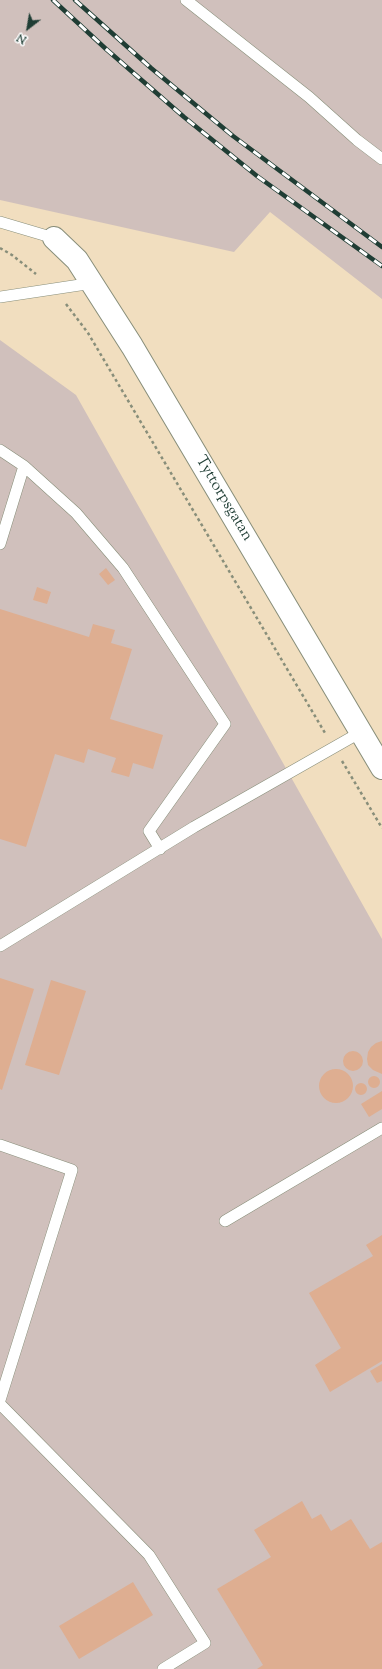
<!DOCTYPE html>
<html>
<head>
<meta charset="utf-8">
<style>
  body { margin:0 }
  #map { position:relative; width:382px; height:1669px; overflow:hidden; background:#f1debf; font-family:"Sorts Mill Goudy",serif }
  canvas { display:block }
  .north { position:absolute; left:8px; top:8px; width:40px; height:40px; -webkit-text-stroke:3px #fff; paint-order:stroke; rotate:211deg; font-size:11px; font-weight:700; line-height:16px; text-align:center; color:#1f3d34 }
  .north::after { content:''; display:block; margin:auto; width:14px; height:18px; background:#1f3d34; clip-path:polygon(50% 0,100% 100%,50% 72%,0 100%) }
</style>
</head>
<body>
<div id="map">
<canvas width="382" height="1669"></canvas>
<div class="north">N</div>
</div>
<script>
const g = document.querySelector('canvas').getContext('2d');
g.lineJoin = 'round';
function fillPath(path, color) { g.fillStyle = color; g.fill(path, 'evenodd'); }
const toPath = rows => new Path2D(rows.map(r => 'M' + r).join(''));
function stroke(path, color, width, dash) { g.strokeStyle = color; g.lineWidth = width; g.lineCap = dash ? 'butt' : 'round'; g.setLineDash(dash || []); g.stroke(path); }
function write(font, color, halo, rows, align = 'center') {
  g.font = font + ' "Sorts Mill Goudy",serif'; g.lineWidth = 3; g.setLineDash([]); g.textBaseline = 'middle'; g.strokeStyle = halo; g.fillStyle = color; for (const [text, x, y, turn = 0] of rows) {
    g.save(); g.translate(x, y); g.rotate((+turn || 0) * Math.PI / 180); g.textAlign = isNaN(turn) ? turn : align; if (halo) g.strokeText(text, 0, 0); g.fillText(text, 0, 0); g.restore();
  }
}
fillPath(toPath([
  [0,0,382,0,382,299,270,212,234,252,0,200],
  [0,340,76,395,382,939,382,1669,0,1669]
]), '#d0c0bc');
fillPath(toPath([
  [106,568,115,580,108,585,99,574],
  [37,587,51,592,47,604,33,600],
  [0,609,89,637,93,624,115,630,111,643,132,649,110,719,163,735,153,769,133,763,129,777,111,772,116,758,88,749,84,763,55,754,26,847,0,839],
  [0,978,34,989,2,1090,0,1089],
  [51,980,86,991,59,1075,25,1065],
  [382,1041,382,1074,373,1070,368,1065,367,1059,368,1052,371,1047,376,1043],
  '343 1061a10 10 0 1 1 20 0a10 10 0 1 1-20 0Z',
  '319 1086a17 17 0 1 1 34 0a17 17 0 1 1-34 0Z',
  '368 1082a6 6 0 1 1 12 0a6 6 0 1 1-12 0Z',
  '355 1089a6 6 0 1 1 12 0a6 6 0 1 1-12 0Z',
  [382,1091,382,1109,369,1117,361,1104],
  [382,1235,382,1361,330,1392,315,1365,341,1348,309,1293,373,1256,366,1245],
  [382,1364,382,1381,377,1383,370,1371],
  [302,1501,312,1519,321,1514,331,1531,351,1519,370,1549,382,1542,382,1669,257,1669,263,1665,217,1589,271,1557,254,1530],
  [133,1582,153,1615,79,1659,59,1626]
]), '#deae91');
const service = toPath([
  [186,0,309,97,357,140,382,159],
  [0,222,54,238],
  [0,297,93,283],
  [0,450,24,466,76,513,123,568,225,724,149,831,160,849],
  [0,544,24,466],
  [0,946,194,827,361,732],
  [0,1145,72,1170,0,1400],
  [225,1221,382,1128],
  [0,1404,149,1555,205,1643,163,1669]
]);
const minor = toPath([
  [54,238,77,260,132,346,382,768]
]);
stroke(service, '#888e7a', 12);
stroke(minor, '#888e7a', 24);
stroke(toPath([
  [0,248,12,255,36,274],
  [66,304,88,333,325,733],
  [342,761,382,828]
]), '#888e7a', 2.5, [3, 3]);
stroke(service, '#fff', 11);
stroke(minor, '#fff', 22);
const rail = toPath([
  [53,0,106,49,184,117,257,176,382,266],
  [75,0,151,68,233,136,382,247]
]);
stroke(rail, '#1f3d34', 4.5);
stroke(rail, '#fff', 3, [9]);
write('16px', '#1f3d34', '#fff', [
  ["Tyttorpsgatan",223,499,59]
]);
</script>
</body>
</html>
